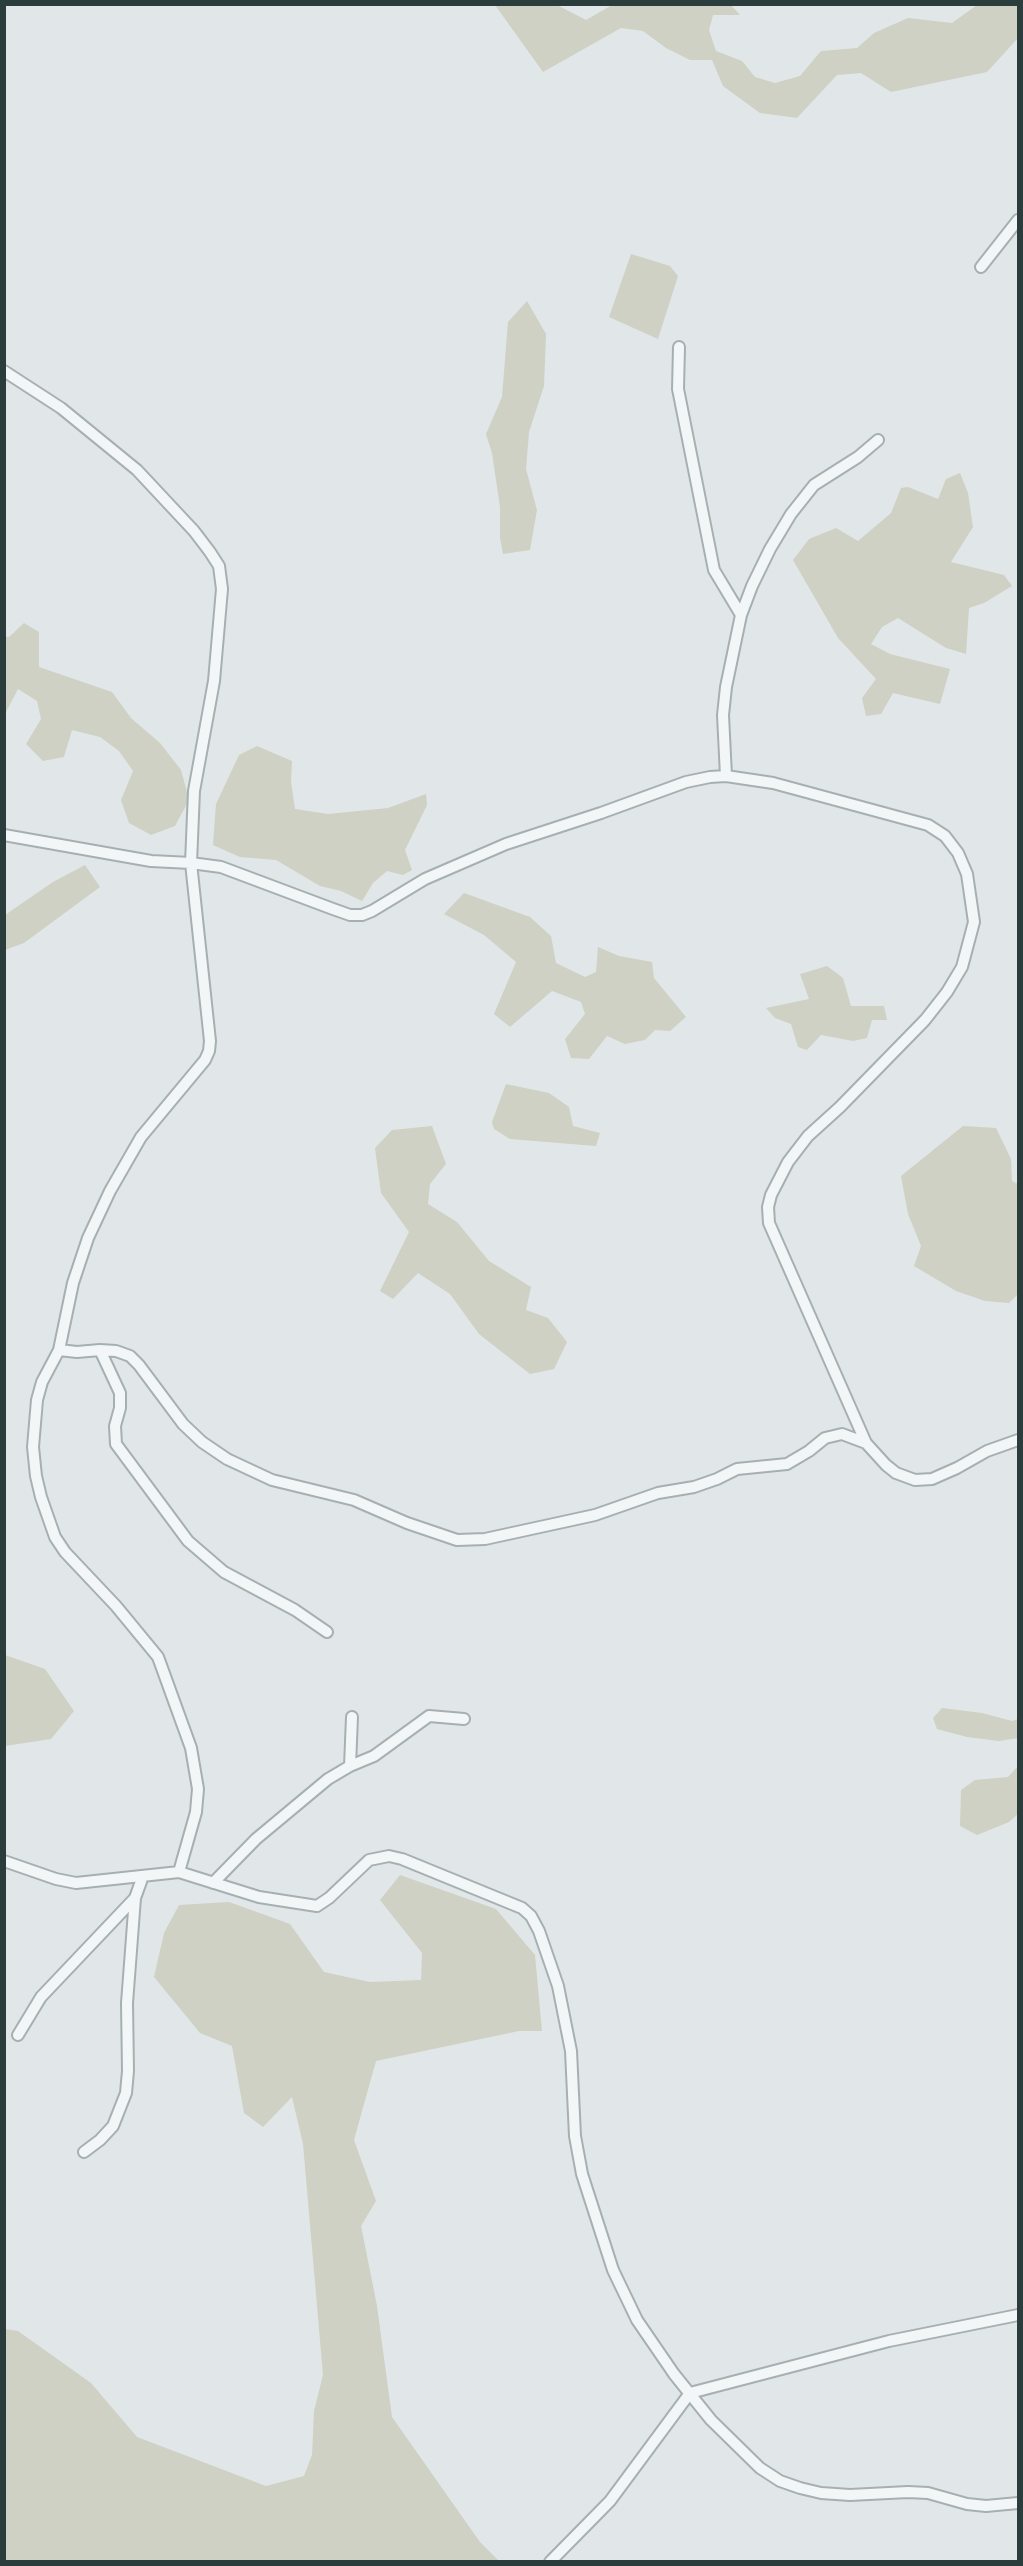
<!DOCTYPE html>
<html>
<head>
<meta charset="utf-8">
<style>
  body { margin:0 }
  #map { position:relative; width:1023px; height:2566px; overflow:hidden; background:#e1e7e8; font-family:"Space Grotesk",sans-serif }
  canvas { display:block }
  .frame { position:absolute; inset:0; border:6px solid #2b3c3d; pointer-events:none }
</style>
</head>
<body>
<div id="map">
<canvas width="1023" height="2566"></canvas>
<div class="frame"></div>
</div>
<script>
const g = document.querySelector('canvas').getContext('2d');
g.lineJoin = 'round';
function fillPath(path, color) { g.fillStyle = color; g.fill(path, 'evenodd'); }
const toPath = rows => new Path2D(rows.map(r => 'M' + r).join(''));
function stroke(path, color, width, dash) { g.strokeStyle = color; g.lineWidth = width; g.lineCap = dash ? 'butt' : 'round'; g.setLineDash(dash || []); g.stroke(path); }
fillPath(toPath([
  [495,5,557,5,586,20,612,5,731,5,740,15,713,15,709,30,716,51,742,61,755,77,775,83,800,76,821,51,857,48,874,33,908,18,952,23,977,5,1018,5,1018,38,987,72,891,92,861,73,837,75,797,118,760,113,723,86,712,60,690,60,666,48,643,31,621,28,543,72],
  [631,254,670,266,678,276,658,339,609,317],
  [527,301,546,334,544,386,529,432,526,469,537,510,530,550,503,554,500,538,500,507,492,453,486,434,502,397,508,322],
  [960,473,968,493,973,527,951,562,1004,575,1012,586,984,603,969,608,966,654,946,648,898,618,882,627,871,644,890,654,950,669,940,704,893,693,881,714,866,716,862,698,876,679,838,638,793,560,809,539,836,528,858,541,891,513,901,488,908,487,938,499,946,479],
  [24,623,39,632,39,667,112,692,131,718,160,743,181,770,189,800,175,826,151,835,129,823,121,800,133,771,119,751,100,737,72,730,64,757,43,761,26,744,41,719,37,701,18,689,5,714,5,637,9,637],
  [257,746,292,761,291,782,295,809,328,814,388,808,426,794,427,805,405,850,412,870,403,875,387,871,373,883,362,901,341,891,320,886,276,860,240,857,213,845,216,804,239,755],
  [85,865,100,887,24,943,5,950,5,915,53,882],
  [464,893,530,917,551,936,556,963,585,977,596,972,598,947,619,956,652,962,654,978,686,1017,670,1031,655,1030,645,1040,625,1044,607,1036,589,1059,571,1058,565,1039,585,1014,581,1002,552,991,510,1027,494,1014,516,962,484,935,444,914],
  [827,966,843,978,851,1006,884,1006,887,1020,872,1020,867,1038,853,1041,821,1035,807,1050,798,1047,791,1024,775,1018,766,1008,809,999,800,974],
  [506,1084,549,1093,569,1107,573,1126,600,1133,596,1146,510,1139,494,1129,492,1122],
  [432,1126,446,1164,430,1184,428,1204,457,1222,489,1261,531,1287,526,1310,548,1318,567,1342,554,1369,530,1374,479,1334,450,1294,418,1273,393,1299,380,1291,409,1232,381,1193,375,1148,392,1130],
  [963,1126,996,1128,1011,1159,1012,1181,1018,1184,1018,1294,1009,1303,985,1301,956,1291,914,1266,921,1246,908,1214,901,1176],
  [5,1655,45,1669,74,1711,51,1739,5,1746],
  [942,1708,982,1713,1012,1721,1018,1719,1018,1738,999,1741,967,1737,937,1729,933,1718],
  [1018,1766,1018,1814,1009,1822,977,1835,960,1826,961,1790,975,1780,1008,1777],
  [400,1875,496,1909,535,1955,542,2031,519,2031,376,2061,354,2140,376,2201,361,2226,377,2306,392,2417,480,2542,499,2561,5,2561,5,2329,18,2331,91,2383,137,2437,266,2486,304,2476,312,2455,314,2411,323,2375,303,2144,292,2097,263,2127,244,2113,232,2046,200,2033,154,1977,164,1933,179,1905,229,1902,290,1924,324,1972,370,1982,421,1980,422,1953,380,1900]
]), '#ced1c3');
const street = toPath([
  [981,267,1018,220],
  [679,347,678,389,714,570,741,615],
  [4,371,61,408,137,470,194,531,210,552,219,566,222,589,214,681,194,791,191,863,210,1041,209,1051,205,1060,141,1137,110,1191,88,1238,73,1283,59,1350,42,1382,37,1400,33,1447,36,1476,41,1497,55,1537,65,1552,116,1606,158,1657,191,1748,198,1789,196,1812,179,1872],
  [726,776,723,715,726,687,741,615,752,586,770,549,791,514,814,485,858,457,878,440],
  [4,835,151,861,191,863,221,867,333,909,350,915,362,915,372,911,425,879,506,844,601,813,686,782,710,777,726,776,773,783,928,825,945,836,958,853,967,874,974,922,962,967,947,992,925,1020,840,1107,808,1136,788,1162,771,1195,768,1207,769,1223,866,1443,886,1465,896,1473,915,1480,932,1479,957,1468,987,1451,1018,1440],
  [59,1350,77,1352,100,1350,120,1393,120,1408,115,1426,116,1444,188,1541,224,1572,295,1610,327,1632],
  [100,1350,116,1351,130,1356,139,1365,183,1424,202,1442,227,1459,272,1480,354,1500,407,1523,457,1540,485,1539,595,1515,658,1493,694,1487,717,1479,737,1469,787,1464,809,1451,825,1438,842,1434,866,1443],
  [350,1766,352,1717],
  [4,1861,56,1879,76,1883,179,1872,259,1897,317,1906,329,1898,369,1860,389,1856,402,1859,522,1908,531,1916,539,1931,558,1986,571,2051,575,2136,582,2174,613,2270,637,2320,674,2374,711,2420,760,2468,780,2481,800,2488,821,2493,850,2495,908,2492,928,2493,967,2504,986,2506,1018,2503],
  [213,1883,256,1839,328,1779,350,1766,374,1756,429,1716,464,1719],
  [18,2035,41,1997,135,1898],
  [84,2152,100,2140,113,2126,126,2093,128,2071,127,2003,135,1898,143,1876],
  [550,2562,610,2501,690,2393,889,2341,1018,2315]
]);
stroke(street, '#a7b0b1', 14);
stroke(street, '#f3f6f7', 10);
</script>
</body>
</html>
